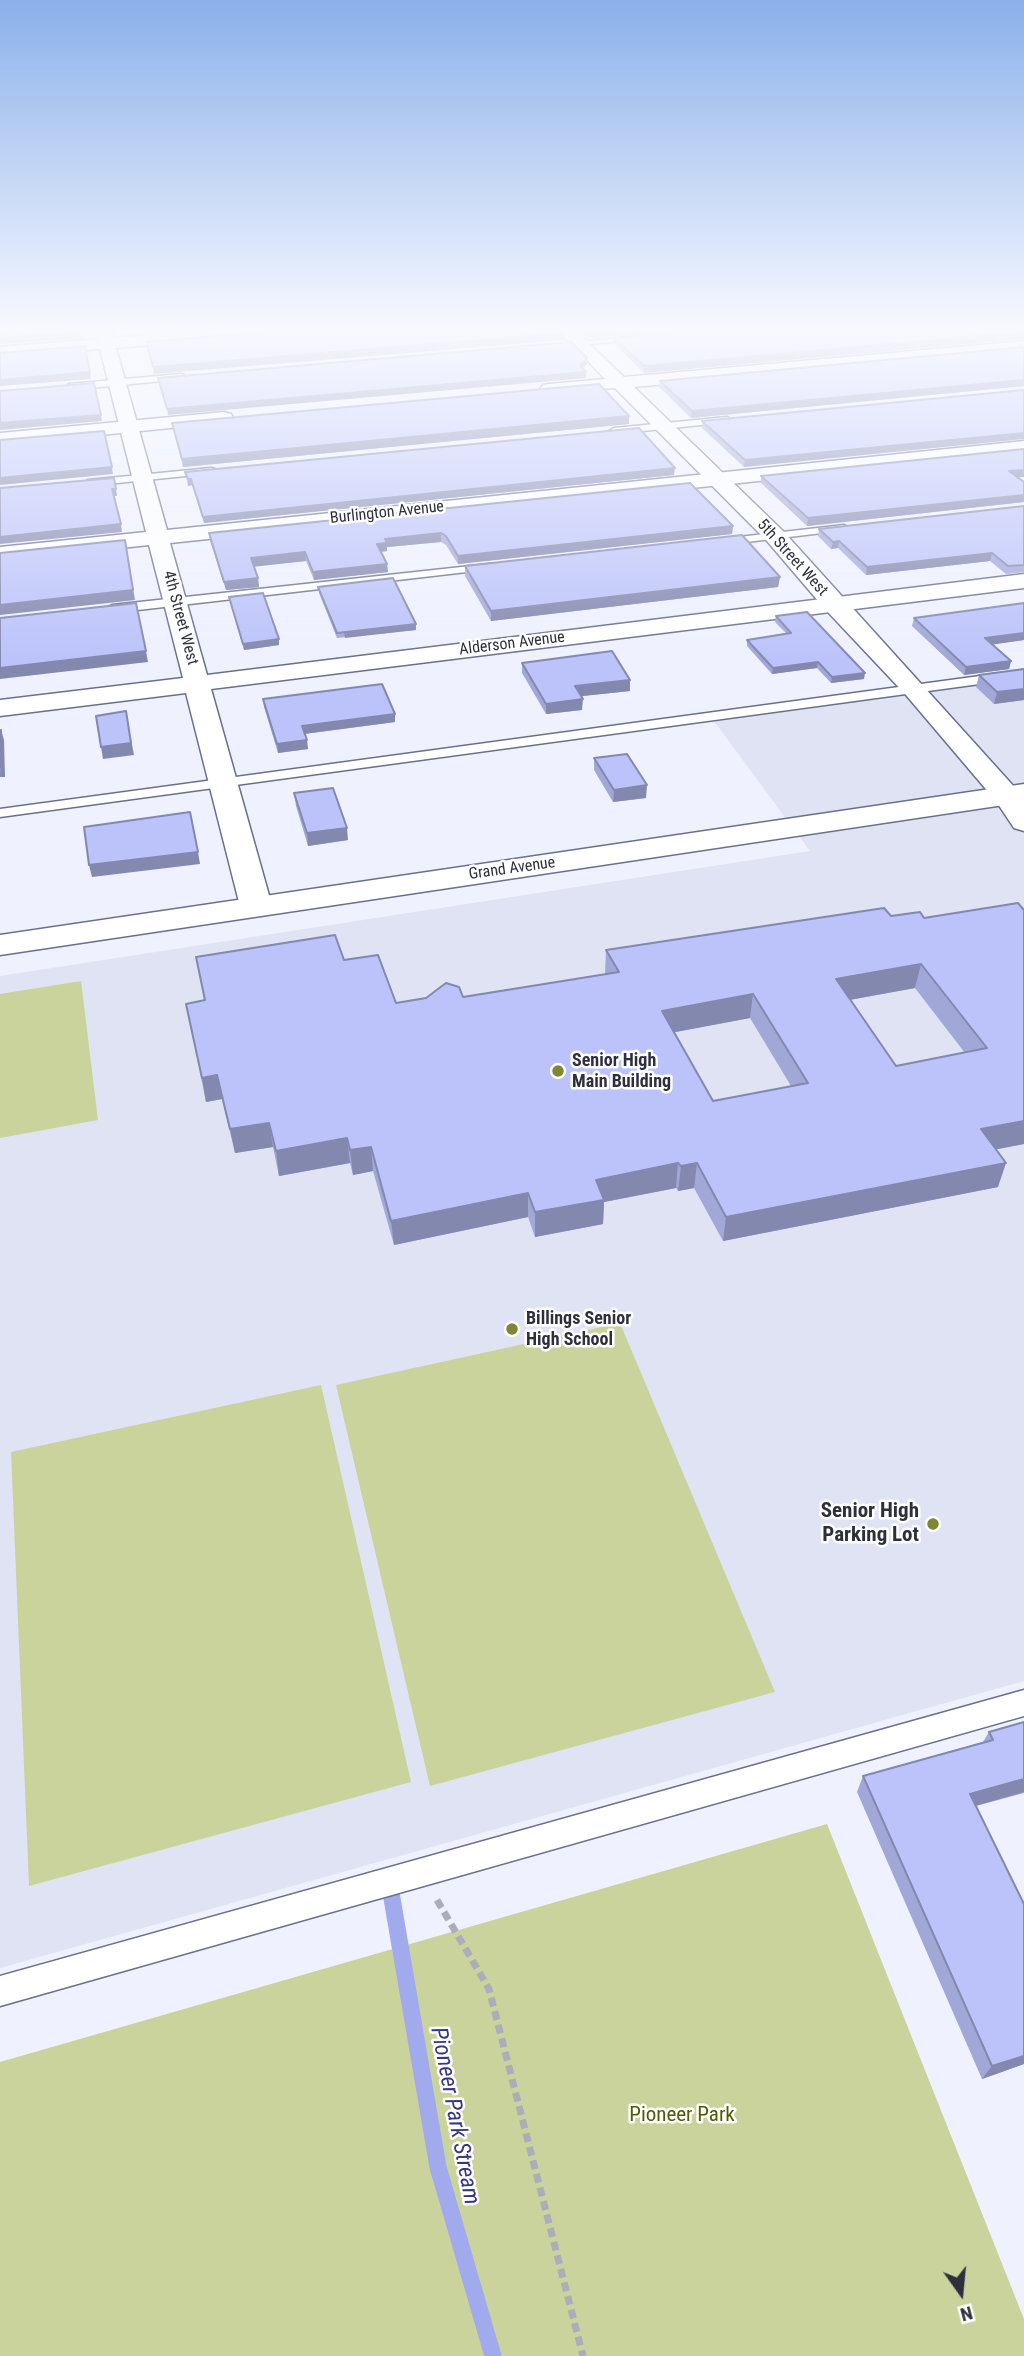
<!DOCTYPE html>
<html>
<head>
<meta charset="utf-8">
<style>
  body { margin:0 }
  #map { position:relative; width:1024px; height:2356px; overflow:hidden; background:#eff1ff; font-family:"Roboto Condensed",sans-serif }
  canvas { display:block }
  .north { position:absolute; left:926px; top:2258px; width:70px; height:70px; -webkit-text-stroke:5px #fff; paint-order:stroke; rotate:165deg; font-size:19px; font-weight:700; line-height:28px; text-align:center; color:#2d2f3c }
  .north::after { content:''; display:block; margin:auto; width:24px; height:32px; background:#2d2f3c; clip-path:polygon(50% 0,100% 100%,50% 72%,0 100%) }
</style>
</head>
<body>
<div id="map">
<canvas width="1024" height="2356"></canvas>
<div class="north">N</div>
</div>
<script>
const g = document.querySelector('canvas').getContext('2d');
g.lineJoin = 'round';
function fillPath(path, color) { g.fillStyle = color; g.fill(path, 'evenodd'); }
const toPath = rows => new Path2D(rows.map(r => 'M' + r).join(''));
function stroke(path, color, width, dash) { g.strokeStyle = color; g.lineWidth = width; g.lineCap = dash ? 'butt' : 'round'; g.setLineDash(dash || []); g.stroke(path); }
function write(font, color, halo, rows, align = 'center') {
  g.font = font + ' "Roboto Condensed",sans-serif'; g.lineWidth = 5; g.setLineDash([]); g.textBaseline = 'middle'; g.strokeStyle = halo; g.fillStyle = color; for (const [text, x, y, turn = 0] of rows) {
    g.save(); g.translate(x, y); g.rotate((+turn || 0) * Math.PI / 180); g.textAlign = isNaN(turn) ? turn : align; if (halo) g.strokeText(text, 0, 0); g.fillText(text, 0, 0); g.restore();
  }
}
fillPath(toPath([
  [1024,674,1024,1681,0,1968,0,976,810,851,711,717]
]), '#e0e3f3');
fillPath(toPath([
  [81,981,98,1120,0,1138,0,994],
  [620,1323,775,1692,430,1786,336,1385],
  [321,1385,411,1782,29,1886,11,1452],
  [827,1824,1024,2319,1024,2356,0,2356,0,2062]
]), '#cbd39d');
stroke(toPath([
  [389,1881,438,2167,493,2356]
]), '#a1aaed', 17);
const lane = toPath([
  [638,336,641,340,564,346,560,344,638,336],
  [181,374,184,375,184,379,69,390,65,387,69,384,181,374],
  [727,417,732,420,730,422,614,434,609,431,614,428,727,417],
  [211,468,215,469,215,473,88,486,83,483,88,480,211,468],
  [844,525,849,528,848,530,721,545,716,542,721,539,844,525],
  [489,564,493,565,493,569,112,613,106,609,112,605,489,564],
  [1024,670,1024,678,0,817,0,809,1024,670],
  [1024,1690,1024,1716,0,2006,0,1976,1024,1690]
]);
const street = toPath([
  [95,330,111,330,113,338,213,330,280,330,272,335,116,348,167,530,1024,441,1024,453,170,543,207,675,1024,574,1024,588,211,689,272,906,267,913,256,915,245,913,240,906,186,693,0,716,0,700,183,678,149,545,0,561,0,547,146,532,100,349,0,357,0,347,97,339,95,330]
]);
const secondary = toPath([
  [558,330,575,330,624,377,1024,341,1024,351,634,387,783,531,1017,790,1024,800,1024,831,1014,828,996,801,906,695,825,609,767,541,615,388,543,393,540,389,543,385,549,384,605,379,558,330],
  [224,412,231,414,233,418,231,422,0,445,0,433,224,412]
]);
const primary = toPath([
  [1024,784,1024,802,0,955,0,935,1024,784]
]);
stroke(lane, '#6a6f8c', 3);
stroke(street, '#6a6f8c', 3);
stroke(secondary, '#6a6f8c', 3);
stroke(primary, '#6a6f8c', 3);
stroke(toPath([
  [437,1900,489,1989,583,2356]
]), '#abadba', 7, [9, 5]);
fillPath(lane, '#fff');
fillPath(street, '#fff');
fillPath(secondary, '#fff');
fillPath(primary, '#fff');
fillPath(toPath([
  [578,330,680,330,587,338],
  [1024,330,1024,339,644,373,614,344,614,338],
  [1024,347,1024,386,691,418,659,387,660,381],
  [1024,390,744,467,702,428,702,421],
  [629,416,629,424,183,467,172,423],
  [1024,449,1024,477,1017,477,1024,482,1024,502,807,526,761,483,761,476],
  [185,472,674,475,204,523,192,485,188,486],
  [1024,506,1024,572,1006,574,990,561,866,575,838,548,831,549,818,536,819,529],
  [733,526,732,534,458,564,446,545,441,542,387,547,387,551,381,552,387,564,388,572,314,580,306,561,254,566,258,578,259,587,226,590,210,541,209,533],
  [465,566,780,577,778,587,491,621,465,576],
  [318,587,416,624,416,630,337,638,319,593],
  [229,597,279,639,279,645,244,650],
  [1024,603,1024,640,993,644,1011,661,1009,669,964,675,912,626,914,618],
  [776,616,864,679,831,683,817,668,772,674,747,646,747,640,786,633,775,622],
  [522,663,630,691,581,696,582,710,546,714,522,673],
  [1024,669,1024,700,994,704,976,687,979,675],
  [263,699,395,722,305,734,308,749,278,753,264,707],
  [594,758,646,798,613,802,594,770],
  [294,793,348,840,308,846,296,806],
  [1024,910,1024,1144,996,1149,998,1187,723,1241,694,1188,678,1191,676,1188,604,1202,603,1224,535,1237,528,1217,394,1245,373,1171,353,1175,350,1163,279,1176,273,1147,235,1153,222,1099,206,1102,186,1004,204,1000,196,957,344,960,396,1003,463,997,605,974,606,950,891,916,924,918],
  [915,988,965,1053,896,1066,850,1000],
  [750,1018,791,1086,713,1101,674,1032],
  [1024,1722,1024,1793,976,1806,1024,1904,1024,2064,982,2079,857,1792,863,1776,983,1742,989,1732]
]), '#a1a8d7');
fillPath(toPath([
  [81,330,94,330,93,333,82,334,83,338,0,344,0,338],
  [142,330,182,330,142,333],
  [606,330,680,330,587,338,587,331],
  [1024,332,1024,338,644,373,644,366],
  [564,333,564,340,154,374,153,367],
  [587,358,587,364,579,372,580,366],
  [90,372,91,379,0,386,0,380],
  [586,372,586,378,168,415,167,409],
  [1024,380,1024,386,691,418,692,411],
  [101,415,102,421,0,430,0,423],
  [629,416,629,424,183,467,182,459],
  [1024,433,1024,439,744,467,745,460],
  [112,467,113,474,0,485,0,478],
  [675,468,674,475,204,523,203,517],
  [1024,470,1024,477,1007,478,1009,471],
  [188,479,191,479,192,485,188,486],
  [112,489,116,489,117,496,113,496],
  [1024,495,1024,502,807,526,808,518],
  [121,524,122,532,0,544,0,537],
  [733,526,732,534,458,564,458,556],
  [441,533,441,542,387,547,387,551,378,552,377,544,385,539],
  [125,540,135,600,0,615,0,605],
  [839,541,838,548,831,549,833,542],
  [305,552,306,561,252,567,251,558],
  [992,553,990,561,866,575,867,567],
  [387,564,388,572,314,580,313,572],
  [780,577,778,587,491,621,491,611],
  [258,578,259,587,226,590,224,582],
  [416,624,416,630,345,638,344,632],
  [1024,633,1024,640,983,646,985,638],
  [279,639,279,645,244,650,243,644],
  [146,651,148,662,0,679,0,668],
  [1011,661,1009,669,964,675,966,667],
  [818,662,817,668,772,674,773,668],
  [865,673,864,679,831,683,832,677],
  [630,680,630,691,574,697,575,686],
  [1024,689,1024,700,994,704,997,692],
  [583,699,582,710,546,714,546,704],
  [395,714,395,722,303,734,302,726],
  [128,723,134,755,103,759,101,747],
  [1,730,4,740,5,777,0,777],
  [307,740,308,749,278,753,277,744],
  [647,785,646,798,613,802,614,790],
  [347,828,348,840,308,846,307,833],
  [198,852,200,864,92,877,89,865],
  [921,964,915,988,832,1003,836,979],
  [753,994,750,1018,660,1035,662,1011],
  [217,1075,222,1099,206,1102,202,1078],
  [1024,1121,1024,1144,973,1154,981,1129],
  [269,1123,273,1147,235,1153,230,1129],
  [347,1138,350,1163,279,1176,276,1151],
  [371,1147,373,1171,353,1175,350,1150],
  [678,1163,676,1188,604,1202,603,1224,535,1237,535,1212,596,1180],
  [697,1163,694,1188,678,1191,681,1166],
  [1006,1163,998,1187,723,1241,726,1217],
  [528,1193,528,1217,394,1245,391,1221],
  [1024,1779,1024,1792,961,1810,970,1794],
  [1024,2056,1024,2064,982,2079,992,2066]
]), '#8388af');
const building = toPath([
  [0,330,81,330,82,331,0,338,0,330],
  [274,330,560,330,564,333,153,367,146,342,272,331,274,330],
  [585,330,606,330,587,331,585,330],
  [703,330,1024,330,1024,332,644,366,614,338,703,330],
  [571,342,587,358,580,366,586,372,167,409,158,378,571,342],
  [85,346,90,372,0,380,0,353,85,346],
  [1024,347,1024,380,692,411,660,381,1024,347],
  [94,383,101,415,0,423,0,391,94,383],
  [599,384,629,416,182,459,172,423,599,384],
  [1024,390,1024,433,745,460,702,421,1024,390],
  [639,428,675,468,203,517,191,479,188,479,185,472,639,428],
  [104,431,112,467,0,478,0,440,104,431],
  [1024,449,1024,470,1009,471,1024,482,1024,495,808,518,761,476,1024,449],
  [114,478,116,489,112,489,121,524,0,537,0,488,114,478],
  [690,483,733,526,458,556,446,536,441,533,385,539,387,543,377,544,387,564,313,572,305,552,251,558,258,578,224,582,209,533,690,483],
  [1024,506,1024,565,1008,566,992,553,867,567,839,541,833,542,819,529,1024,506],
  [742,535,780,577,491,611,465,566,742,535],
  [125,540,133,590,0,605,0,553,125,540],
  [393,578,416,624,337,633,318,587,393,578],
  [263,593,279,639,243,644,229,597,263,593],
  [136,603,146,651,0,668,0,618,136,603],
  [1024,603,1024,633,985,638,1011,661,966,667,914,618,1024,603],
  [807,612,865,673,832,677,818,662,773,668,747,640,791,633,776,616,807,612],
  [612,651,630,680,575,686,583,699,546,704,522,663,612,651],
  [1024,669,1024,689,997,692,979,675,1024,669],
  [382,684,395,714,302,726,307,740,277,744,263,699,382,684],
  [126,711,131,743,101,747,96,716,126,711],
  [1,730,2,767,0,767,0,731,1,730],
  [627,754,647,785,614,790,594,758,627,754],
  [333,788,347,828,307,833,294,793,333,788],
  [190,812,198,852,89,865,84,827,190,812],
  [1018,903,1024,910,1024,1121,981,1129,1006,1163,726,1217,697,1163,681,1166,678,1163,596,1180,604,1200,535,1212,528,1193,391,1221,371,1147,350,1150,347,1138,276,1151,269,1123,230,1129,217,1075,202,1078,186,1004,205,1000,196,957,335,935,344,960,378,955,396,1003,426,998,446,983,459,987,463,997,619,972,606,950,884,908,891,916,920,912,924,918,1018,903],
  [921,964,987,1048,896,1066,836,979,921,964],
  [753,994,808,1083,713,1101,662,1011,753,994],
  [1024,1722,1024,1779,970,1794,1024,1904,1024,2056,992,2066,863,1776,993,1740,989,1732,1024,1722]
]);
fillPath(building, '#bbc3fa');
stroke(building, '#8388af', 2);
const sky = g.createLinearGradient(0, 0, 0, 660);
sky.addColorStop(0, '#8bb0ea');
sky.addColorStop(0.5, '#f8f9ff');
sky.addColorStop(1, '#f8f9ff00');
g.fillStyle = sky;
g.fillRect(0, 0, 1024, 660);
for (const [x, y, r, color] of [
  [558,1071,7,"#7d8734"],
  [512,1329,7,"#7d8734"],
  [933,1524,7,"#7d8734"]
]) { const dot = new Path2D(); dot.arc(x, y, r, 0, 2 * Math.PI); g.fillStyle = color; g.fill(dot); stroke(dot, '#fff', 2.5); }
write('16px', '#2d2f3c', '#fff', [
  ["Burlington Avenue",387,513,-6],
  ["5th Street West",792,558,48],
  ["4th Street West",180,618,75],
  ["Alderson Avenue",512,644,-7],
  ["Grand Avenue",512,869,-8]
]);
write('bold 18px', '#2d2f3c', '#fff', [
  ["Senior High",572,1061],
  ["Main Building",572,1082],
  ["Billings Senior",526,1319],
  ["High School",526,1340]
], 'left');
write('bold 21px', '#2d2f3c', '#fff', [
  ["Senior High",919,1512],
  ["Parking Lot",919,1536]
], 'right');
write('21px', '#535b02', '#fff', [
  ["Pioneer Park",682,2116]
]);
write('italic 23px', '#363784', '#fff', [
  ["Pioneer Park Stream",454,2116,79]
]);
</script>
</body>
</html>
